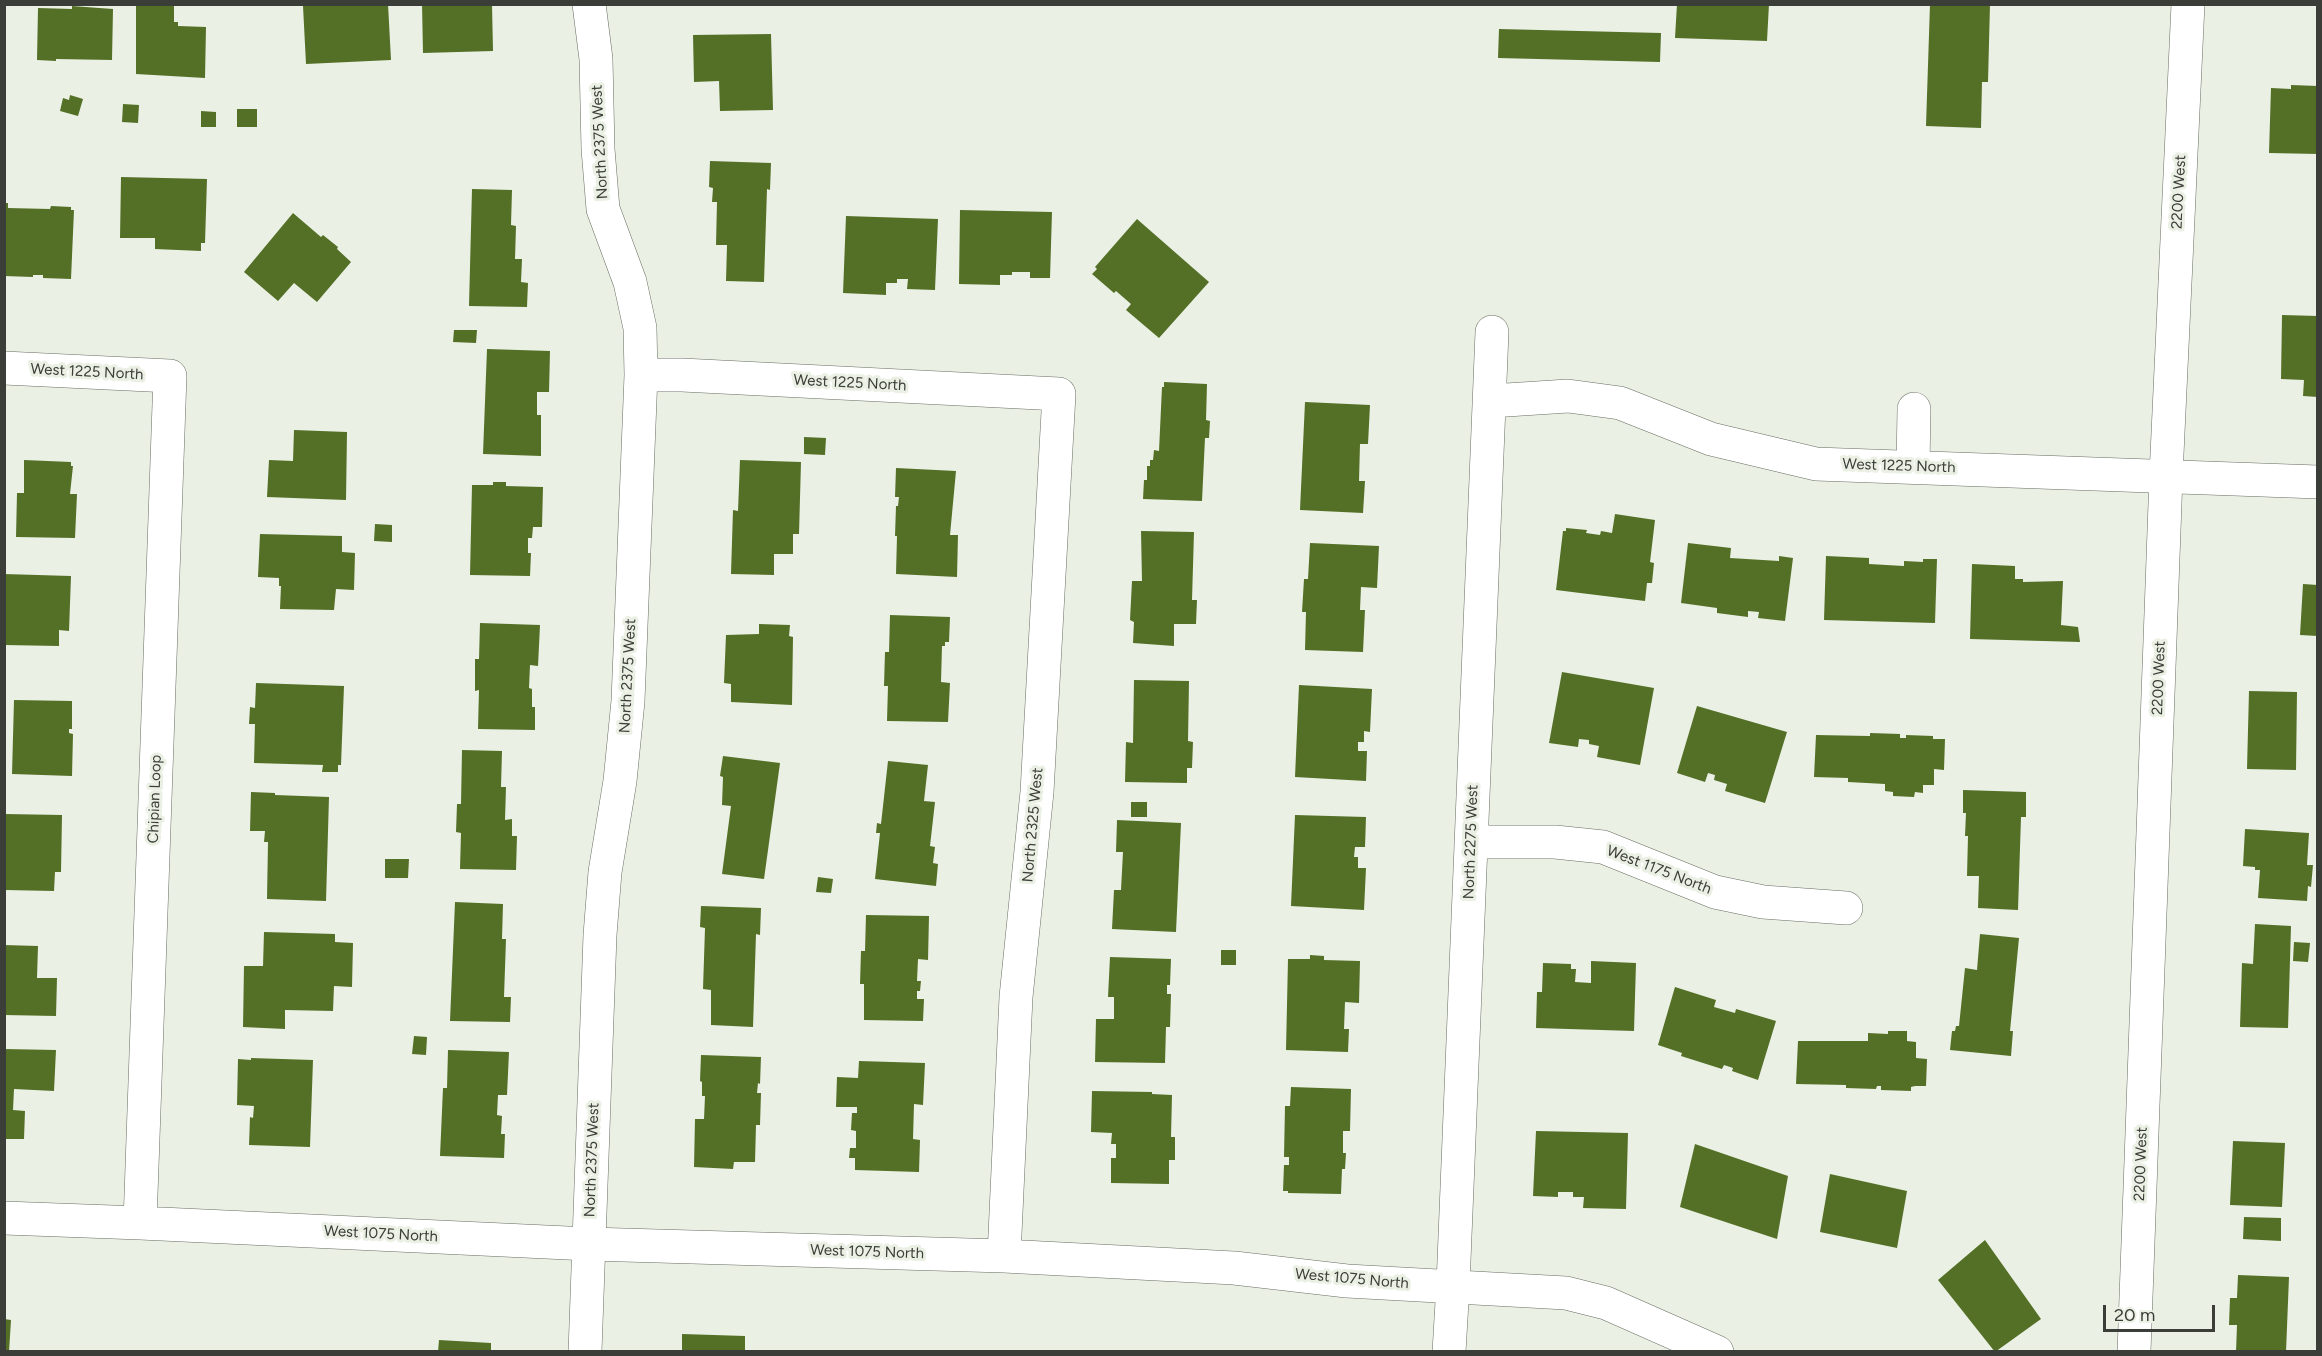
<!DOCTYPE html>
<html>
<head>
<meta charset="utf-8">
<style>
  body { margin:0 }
  #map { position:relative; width:2322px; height:1356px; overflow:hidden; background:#eaf0e3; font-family:Figtree,sans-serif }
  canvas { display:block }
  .frame { position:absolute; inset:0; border:6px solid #3a3d38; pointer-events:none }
  .scale { position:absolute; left:2103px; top:1305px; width:112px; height:27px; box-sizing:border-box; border:3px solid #3a3d38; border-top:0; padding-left:8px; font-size:18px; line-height:21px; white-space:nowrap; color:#3a3d38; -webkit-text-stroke:4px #eaf0e3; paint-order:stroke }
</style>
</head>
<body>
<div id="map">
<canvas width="2322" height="1356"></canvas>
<div class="frame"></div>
<div class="scale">20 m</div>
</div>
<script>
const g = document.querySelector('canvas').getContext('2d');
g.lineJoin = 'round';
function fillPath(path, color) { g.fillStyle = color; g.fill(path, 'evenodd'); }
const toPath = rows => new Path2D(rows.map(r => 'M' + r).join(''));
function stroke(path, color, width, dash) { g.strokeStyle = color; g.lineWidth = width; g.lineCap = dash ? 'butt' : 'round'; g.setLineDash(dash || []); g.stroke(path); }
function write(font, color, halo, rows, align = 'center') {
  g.font = font + ' Figtree,sans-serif'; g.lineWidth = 6; g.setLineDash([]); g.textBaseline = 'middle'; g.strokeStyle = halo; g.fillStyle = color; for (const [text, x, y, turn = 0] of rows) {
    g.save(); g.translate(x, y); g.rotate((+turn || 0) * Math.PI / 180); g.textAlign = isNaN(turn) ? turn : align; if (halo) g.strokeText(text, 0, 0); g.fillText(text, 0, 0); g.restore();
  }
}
fillPath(toPath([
  [136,4,174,5,174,22,178,22,178,26,206,27,205,78,136,74],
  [321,4,388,4,391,60,306,64,303,6],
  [422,4,492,4,493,51,423,53],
  [1677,4,1769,4,1767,41,1675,38],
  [1930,4,1990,4,1988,82,1982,82,1981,128,1926,126],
  [72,6,113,9,112,60,56,59,56,61,37,60,38,8,72,9],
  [1499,29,1661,33,1660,62,1498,58],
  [771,34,773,110,720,111,719,81,694,82,693,35],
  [2291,85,2318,86,2318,154,2269,153,2271,88,2291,89],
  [70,95,83,99,78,116,60,111,63,98,69,100],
  [123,104,139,105,138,123,122,122],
  [237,109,257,109,257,127,237,127],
  [201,111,216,112,216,127,201,127],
  [710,161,771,163,770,190,767,189,764,282,726,281,727,245,716,245,717,202,712,202,713,188,709,187],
  [121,177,207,179,205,243,201,243,201,251,155,249,155,238,120,238],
  [472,189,512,190,511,225,516,226,515,259,522,259,521,282,528,283,527,307,469,306],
  [4,203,8,203,8,208,50,209,51,206,71,207,71,210,74,210,71,279,43,278,43,275,33,275,33,277,4,276],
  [960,210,1052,212,1050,278,1030,278,1030,272,1012,272,1012,275,1000,275,1000,285,959,284],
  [293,213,321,237,323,235,338,247,337,249,351,262,317,302,294,283,278,301,244,272],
  [846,216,938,219,935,290,907,289,908,279,897,279,897,283,886,283,886,295,843,293],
  [1137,219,1209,282,1159,338,1126,310,1131,304,1116,291,1114,293,1092,274,1097,269,1095,267],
  [2282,315,2318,316,2318,397,2303,396,2304,380,2281,379],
  [454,330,477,330,476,343,453,342],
  [487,349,550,351,549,392,537,392,537,415,541,415,541,456,483,454],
  [1164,382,1207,384,1206,420,1210,421,1209,438,1205,438,1202,501,1143,499,1144,480,1147,480,1147,466,1150,466,1150,460,1153,460,1154,450,1159,451,1162,387,1164,387],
  [1305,402,1370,405,1368,444,1360,444,1359,481,1365,481,1363,513,1300,510],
  [294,430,347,432,346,500,267,497,269,460,293,461],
  [804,437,826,438,825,455,804,454],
  [24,460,71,462,71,466,73,466,70,494,77,494,75,538,16,537,17,493,24,493],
  [740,460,801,462,799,534,793,534,793,554,774,554,774,575,731,574,733,510,738,511],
  [896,468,956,471,950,535,958,535,957,577,896,574,897,536,895,536,896,506,898,506,899,497,895,497],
  [493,482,506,482,506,486,543,487,542,527,533,527,532,538,528,538,528,553,531,553,530,576,470,575,472,485,493,485],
  [1615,514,1655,520,1650,562,1654,563,1652,583,1647,583,1645,601,1556,590,1563,531,1566,531,1566,528,1587,530,1586,533,1600,535,1601,531,1612,533],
  [375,524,392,525,392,542,374,541],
  [1141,531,1194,532,1192,600,1197,600,1196,624,1174,624,1174,646,1133,643,1134,622,1130,620,1132,581,1142,581],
  [260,534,342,536,342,552,355,553,354,590,336,589,334,610,280,609,281,586,279,586,279,578,258,577],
  [1310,543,1379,546,1377,588,1361,587,1360,610,1365,610,1363,652,1305,650,1306,612,1302,612,1304,579,1308,579],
  [1688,543,1731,548,1730,558,1779,561,1779,556,1793,558,1785,621,1758,618,1759,612,1748,611,1748,617,1717,613,1717,608,1681,603],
  [1826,556,1869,558,1869,564,1904,566,1904,561,1923,562,1923,559,1937,559,1935,623,1824,620],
  [1972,564,2015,566,2015,579,2023,579,2023,582,2063,581,2061,625,2078,627,2080,642,1970,639],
  [4,574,71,576,69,631,59,630,59,646,4,645],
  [2303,584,2318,585,2318,636,2300,635],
  [890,615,950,617,949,642,945,642,945,646,942,646,941,682,950,683,948,722,887,721,888,686,884,686,885,652,889,652],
  [480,623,540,625,538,666,530,665,529,688,532,689,532,707,535,707,535,730,478,729,479,690,475,691,475,659,479,659],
  [759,624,790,625,789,636,793,637,792,705,731,702,731,684,724,683,726,635,759,634],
  [1562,672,1654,688,1640,765,1597,757,1599,746,1589,744,1589,740,1579,739,1578,747,1549,743],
  [1134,680,1189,681,1188,741,1193,742,1192,768,1187,768,1187,783,1125,782,1126,742,1133,743],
  [256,683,344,686,341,765,338,765,338,772,322,772,323,765,254,763,255,724,249,724,250,707,255,708],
  [1299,685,1372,689,1370,732,1364,731,1364,742,1358,742,1358,751,1367,751,1366,781,1295,777],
  [2249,691,2297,692,2296,770,2247,769],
  [14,700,72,701,72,729,69,729,69,733,73,734,72,776,12,774],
  [1697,706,1787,732,1765,803,1725,791,1727,784,1714,780,1715,775,1708,773,1705,782,1677,773],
  [1870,733,1900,734,1900,738,1906,738,1906,735,1933,736,1933,739,1945,739,1944,770,1934,769,1934,785,1923,785,1923,793,1915,792,1914,797,1893,796,1893,792,1885,791,1885,784,1848,782,1848,778,1814,777,1816,735,1870,736],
  [462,750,502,751,501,787,506,787,505,820,512,819,512,836,517,836,516,870,460,869,461,833,456,832,457,804,461,804],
  [723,756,780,763,764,879,722,874,731,806,722,805,723,777,720,776],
  [888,761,928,765,924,801,935,802,930,846,935,847,933,863,938,864,936,886,875,879,880,833,876,833,877,823,881,824],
  [1963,790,2026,792,2026,817,2021,817,2018,910,1978,908,1979,876,1967,876,1968,836,1965,836,1966,813,1963,813],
  [251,792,275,793,275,795,329,797,326,901,267,899,268,842,264,842,265,831,250,831],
  [1131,802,1147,802,1147,817,1131,817],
  [5,814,62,815,61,872,55,872,54,891,5,890],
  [1295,815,1366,817,1365,847,1355,847,1354,857,1358,857,1358,868,1366,868,1364,910,1291,906],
  [1117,820,1181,823,1176,932,1112,929,1114,890,1121,890,1123,852,1116,852],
  [2245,829,2309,833,2307,865,2313,865,2311,887,2308,886,2307,901,2258,898,2260,870,2255,870,2255,867,2243,866],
  [385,859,409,859,408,878,385,878],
  [818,877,833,879,831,893,816,892],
  [455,902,503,904,502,939,506,939,504,997,511,997,510,1022,450,1021],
  [701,906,761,908,760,935,756,934,753,1027,711,1025,711,990,703,989,705,928,700,927],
  [866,915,929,916,928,960,918,959,917,981,921,981,920,991,917,991,917,999,924,999,923,1021,864,1020,864,984,860,984,861,951,865,951],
  [2255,924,2291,926,2288,1028,2240,1027,2242,963,2253,964],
  [264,932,335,934,335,942,353,943,352,987,334,986,333,1011,285,1010,285,1029,243,1027,244,966,263,966],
  [1980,934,2019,938,2010,1031,2013,1031,2011,1056,1950,1050,1952,1031,1955,1031,1956,1026,1959,1026,1965,968,1977,970],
  [2294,942,2310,943,2308,962,2293,961],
  [4,945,38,946,37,978,57,978,56,1016,4,1015],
  [1221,950,1236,950,1236,965,1221,965],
  [1310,955,1324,956,1324,960,1360,961,1359,1003,1345,1002,1344,1029,1349,1029,1348,1052,1286,1050,1288,959,1310,959],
  [1110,957,1171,959,1170,985,1167,985,1167,994,1171,994,1170,1027,1166,1027,1165,1063,1095,1062,1096,1019,1114,1019,1114,997,1108,997],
  [1591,961,1636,963,1634,1031,1536,1028,1537,992,1542,992,1543,963,1571,964,1571,969,1576,969,1575,982,1591,983],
  [1675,987,1716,1000,1714,1007,1735,1013,1736,1009,1776,1021,1758,1080,1732,1071,1733,1068,1724,1065,1722,1069,1681,1056,1682,1053,1658,1045],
  [1888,1031,1907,1031,1907,1041,1916,1042,1916,1058,1927,1059,1926,1086,1915,1086,1911,1087,1911,1091,1881,1090,1881,1086,1877,1086,1876,1089,1846,1088,1846,1085,1796,1084,1798,1041,1868,1041,1868,1033,1888,1034],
  [414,1036,427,1037,426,1055,412,1054],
  [4,1049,56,1050,54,1091,14,1089,13,1110,25,1111,24,1139,4,1139],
  [448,1050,509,1052,507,1095,498,1095,497,1115,502,1116,501,1134,505,1134,504,1158,440,1156,443,1088,447,1088],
  [701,1055,761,1057,760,1084,758,1083,757,1093,761,1093,760,1125,756,1125,755,1162,734,1162,733,1169,694,1167,695,1119,704,1119,705,1096,702,1096,702,1082,700,1081],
  [251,1058,313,1060,310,1147,249,1145,250,1117,253,1118,254,1106,237,1105,238,1059,251,1060],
  [859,1061,925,1063,923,1105,914,1104,913,1139,920,1140,919,1172,855,1170,855,1158,849,1158,850,1148,856,1148,856,1131,851,1130,852,1113,857,1113,857,1107,836,1107,837,1077,858,1078],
  [1291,1087,1351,1089,1350,1131,1343,1131,1343,1153,1346,1153,1345,1169,1342,1169,1341,1194,1288,1193,1288,1191,1283,1191,1284,1165,1289,1165,1289,1157,1284,1157,1285,1106,1290,1106],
  [1092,1091,1152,1092,1152,1094,1172,1095,1171,1137,1175,1137,1175,1160,1169,1160,1169,1184,1111,1183,1111,1158,1116,1158,1116,1144,1111,1144,1112,1133,1091,1132],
  [1536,1131,1628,1133,1626,1209,1583,1208,1584,1197,1573,1197,1573,1192,1558,1192,1558,1197,1533,1196],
  [2233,1141,2285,1143,2282,1207,2230,1205],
  [1695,1144,1788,1176,1777,1239,1680,1207],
  [1830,1174,1907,1191,1897,1248,1820,1232],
  [2244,1217,2281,1218,2281,1241,2243,1239],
  [1985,1240,2041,1319,1995,1352,1938,1280],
  [2238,1275,2289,1277,2286,1352,2236,1352,2237,1325,2229,1325,2230,1298,2237,1298],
  [4,1319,11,1320,9,1352,4,1352],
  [682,1334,745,1336,745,1352,682,1352],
  [439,1340,491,1343,491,1352,438,1352]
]), '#547027');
const minor = toPath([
  [4,368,170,376,140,1223],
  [641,375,682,375,1059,394,1037,792,1016,997,1004,1256],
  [1491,401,1568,396,1620,403,1711,439,1816,464,2318,482],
  [1913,466,1914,409],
  [1471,842,1555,842,1603,847,1715,892,1763,902,1846,908],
  [4,1218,140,1223,589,1244,1004,1256,1234,1268,1347,1281,1566,1293,1606,1303,1717,1352],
  [585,1352,600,935,605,872,620,781,628,701,641,375,640,328,630,282,603,209,598,149,596,59,589,4],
  [1449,1352,1453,1285,1492,332],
  [2134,1352,2166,476,2188,4]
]);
stroke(minor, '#686d62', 34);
stroke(minor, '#fff', 33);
write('15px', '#3a3d38', '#eaf0e3', [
  ["North 2375 West",600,142,-93],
  ["2200 West",2179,192,-87],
  ["West 1225 North",87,372,3],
  ["West 1225 North",850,383,3],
  ["West 1225 North",1899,466,2],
  ["North 2375 West",628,676,-87],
  ["2200 West",2159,678,-88],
  ["Chipian Loop",155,799,-88],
  ["North 2325 West",1033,825,-85],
  ["North 2275 West",1471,842,-88],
  ["West 1175 North",1659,870,21],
  ["North 2375 West",592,1160,-88],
  ["2200 West",2141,1164,-88],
  ["West 1075 North",381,1234,3],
  ["West 1075 North",867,1252,2],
  ["West 1075 North",1352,1279,5]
]);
</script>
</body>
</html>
